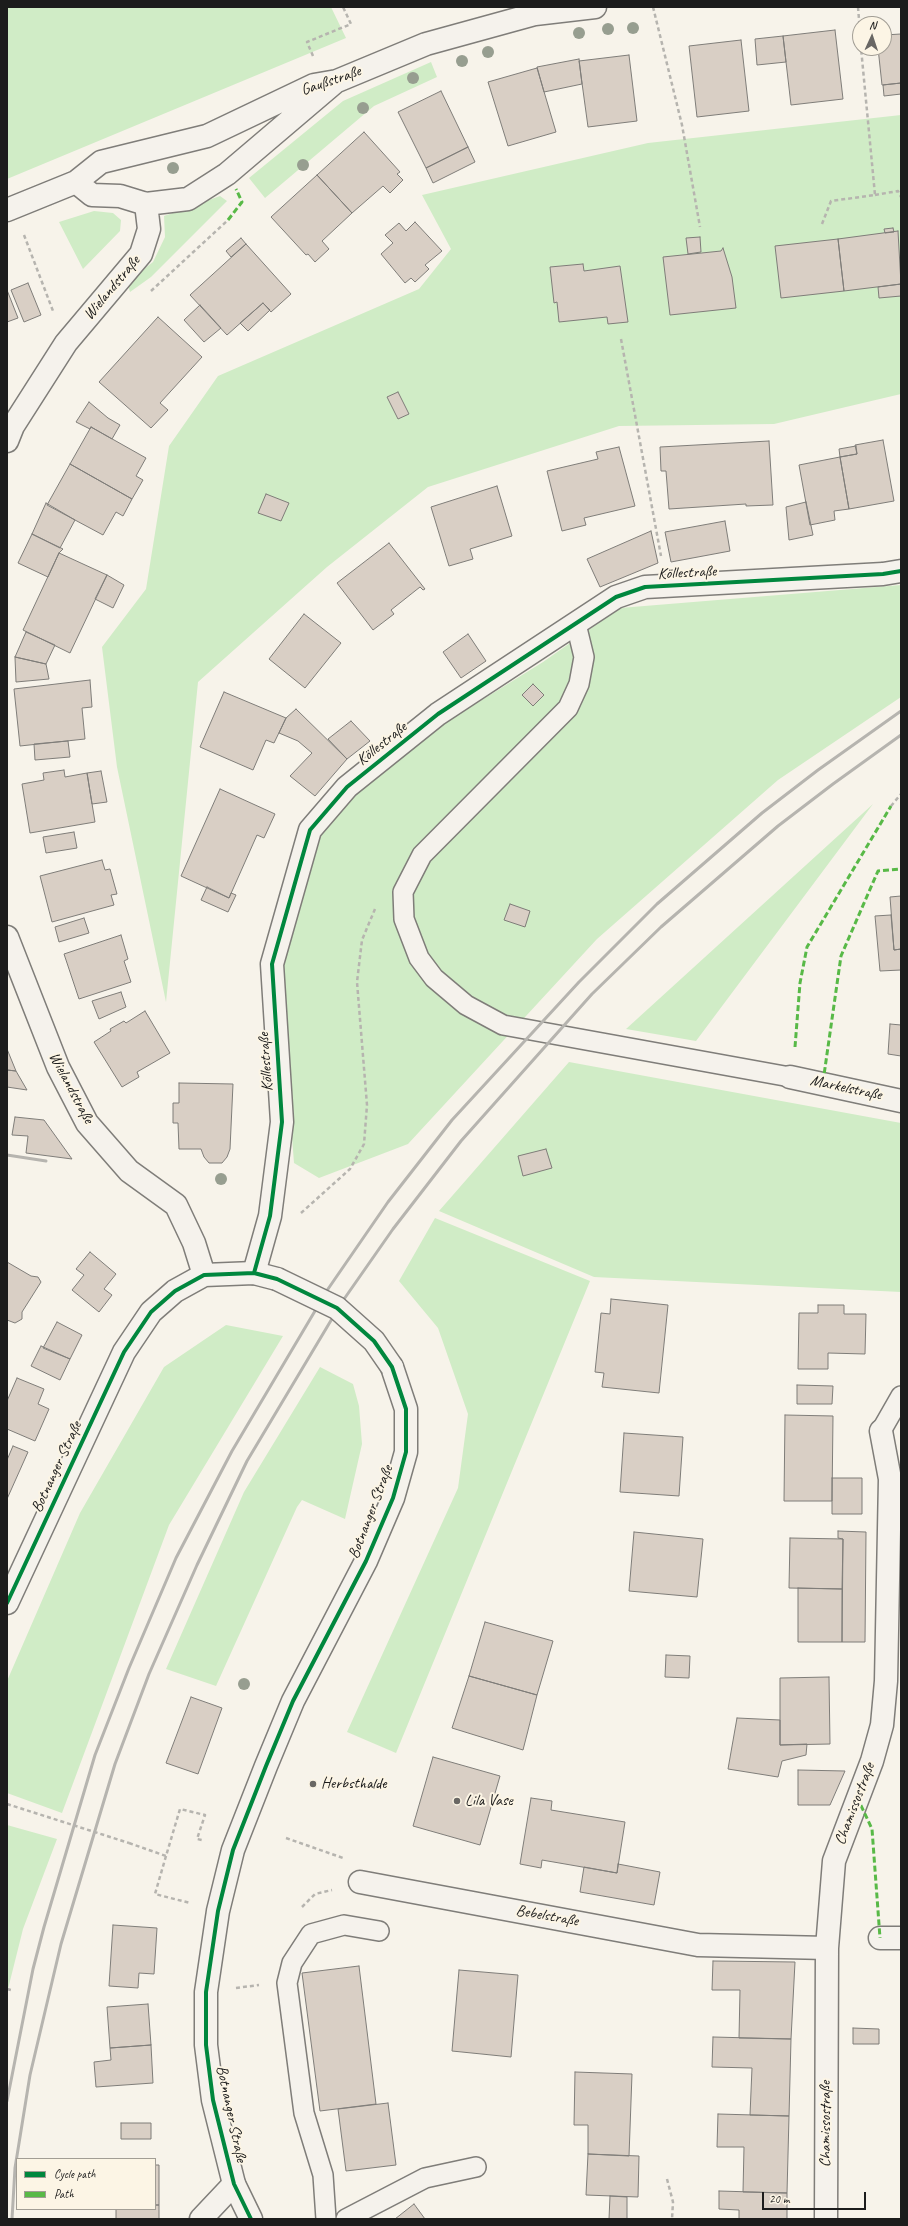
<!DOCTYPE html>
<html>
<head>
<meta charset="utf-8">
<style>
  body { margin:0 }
  #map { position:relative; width:908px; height:2226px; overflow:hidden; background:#f7f3ea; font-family:Caveat,sans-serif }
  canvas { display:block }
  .frame { position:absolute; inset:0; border:8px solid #1c1c1c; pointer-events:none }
  .legend { position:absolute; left:16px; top:2158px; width:140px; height:52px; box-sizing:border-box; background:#fcf5e5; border:1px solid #a29e95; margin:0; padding:5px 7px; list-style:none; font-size:12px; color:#1c1c1c }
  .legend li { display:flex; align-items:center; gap:8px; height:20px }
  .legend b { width:20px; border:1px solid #a29e95 }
  .north { position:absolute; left:852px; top:16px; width:40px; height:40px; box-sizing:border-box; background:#fcf5e5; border:1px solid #a29e95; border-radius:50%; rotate:3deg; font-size:11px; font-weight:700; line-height:16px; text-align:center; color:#1c1c1c }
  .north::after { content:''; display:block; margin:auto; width:14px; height:18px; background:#696764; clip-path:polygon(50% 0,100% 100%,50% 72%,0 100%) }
  .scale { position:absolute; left:762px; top:2192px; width:104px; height:18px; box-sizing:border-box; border:2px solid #1c1c1c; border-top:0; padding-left:5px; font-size:12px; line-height:14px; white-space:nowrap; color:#1c1c1c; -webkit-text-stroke:3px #fcf5e5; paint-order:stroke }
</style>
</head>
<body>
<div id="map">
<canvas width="908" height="2226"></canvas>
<div class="frame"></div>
<ul class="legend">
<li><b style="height:5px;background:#00873e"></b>Cycle path</li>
<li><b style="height:5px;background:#58b947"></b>Path</li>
</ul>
<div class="north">N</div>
<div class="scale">20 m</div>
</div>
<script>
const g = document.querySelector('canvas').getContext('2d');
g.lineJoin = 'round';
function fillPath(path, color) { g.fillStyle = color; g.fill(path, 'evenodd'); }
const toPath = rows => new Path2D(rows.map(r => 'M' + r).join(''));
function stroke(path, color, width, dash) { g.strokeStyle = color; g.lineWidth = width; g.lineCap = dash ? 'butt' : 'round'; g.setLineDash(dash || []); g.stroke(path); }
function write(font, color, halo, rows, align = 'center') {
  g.font = font + ' Caveat,sans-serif'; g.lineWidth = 4; g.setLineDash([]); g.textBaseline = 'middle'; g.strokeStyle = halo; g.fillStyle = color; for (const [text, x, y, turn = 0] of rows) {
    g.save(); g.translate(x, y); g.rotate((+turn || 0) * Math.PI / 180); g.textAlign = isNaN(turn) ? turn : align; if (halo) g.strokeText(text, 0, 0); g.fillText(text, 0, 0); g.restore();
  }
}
fillPath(toPath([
  [7,7,331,7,346,38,7,179],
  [431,62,437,77,374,106,265,198,249,178,343,101],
  [901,115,901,394,774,424,619,426,428,487,327,567,198,682,166,1002,117,767,102,647,146,589,169,446,218,376,419,289,451,249,422,195,648,143],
  [220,196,227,201,151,277,130,292,127,282,153,262,165,237,164,216],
  [94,211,113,213,121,220,120,231,83,269,59,222],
  [901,585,901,697,778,780,597,939,408,1144,319,1178,294,1163,279,969,318,832,360,789,445,723,543,662,620,608],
  [873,804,696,1041,626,1029],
  [569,1062,901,1123,901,1292,594,1277,439,1211],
  [435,1218,590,1281,396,1753,347,1732,458,1488,468,1414,438,1328,399,1281],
  [226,1325,283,1336,169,1525,62,1813,7,1793,7,1681,80,1513,164,1367],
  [320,1367,353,1384,359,1406,362,1444,345,1519,302,1500,297,1507,216,1686,166,1669,244,1492],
  [7,1825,57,1839,23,1929,7,1993]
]), '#d0ecc6');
const building = toPath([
  [835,30,843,99,791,105,783,36,835,30],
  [901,34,901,83,882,85,878,48,884,48,884,35,901,34],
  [783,36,786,62,757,65,755,39,783,36],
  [741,40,749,111,697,117,689,46,741,40],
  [629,55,637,121,588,127,579,61,629,55],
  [579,59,582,84,544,92,537,67,579,59],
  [537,68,556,132,508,146,488,82,537,68],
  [901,83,901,94,884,96,883,85,901,83],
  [441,91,468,147,426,168,398,112,441,91],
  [364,132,400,172,397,174,403,180,390,193,383,186,352,213,317,175,364,132],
  [468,147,475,162,433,183,426,168,468,147],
  [317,175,352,213,322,241,329,249,315,262,308,254,306,255,271,217,317,175],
  [415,222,442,251,425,265,429,269,415,282,411,278,405,283,381,254,393,243,385,235,399,223,406,231,415,222],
  [893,228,894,232,885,233,884,229,893,228],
  [898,231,901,284,844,291,838,239,898,231],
  [700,237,701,252,688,254,686,238,700,237],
  [241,238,246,244,231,257,226,251,241,238],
  [838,239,844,291,781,298,775,246,838,239],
  [246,244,291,294,271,312,263,303,227,335,190,295,246,244],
  [723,248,732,277,736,308,670,315,663,257,721,251,723,248],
  [583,264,584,271,620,266,628,322,608,324,607,317,559,322,557,302,554,303,550,267,583,264],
  [28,283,41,315,24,322,11,290,28,283],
  [901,284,901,296,879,298,878,287,901,284],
  [7,290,18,318,7,322,7,290],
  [263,303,270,310,248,331,240,323,263,303],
  [200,305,221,328,204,342,184,320,200,305],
  [158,317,202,357,160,403,168,410,151,428,99,382,158,317],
  [398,392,409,414,398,419,387,397,398,392],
  [89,402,108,418,120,425,112,439,91,427,90,429,76,422,89,402],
  [91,427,146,458,136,476,143,480,132,499,70,464,91,427],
  [883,440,894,501,849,509,840,457,857,454,855,445,883,440],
  [769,441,773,505,746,506,746,504,669,509,666,471,661,471,660,447,769,441],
  [856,446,857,454,840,457,839,449,856,446],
  [619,447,635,506,584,518,586,525,562,531,547,471,598,459,596,452,619,447],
  [840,457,849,509,834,511,835,520,810,525,799,465,840,457],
  [70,464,132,499,123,516,116,512,103,535,47,505,70,464],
  [497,486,512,536,470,549,473,559,449,566,431,507,497,486],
  [266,494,289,503,281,521,258,513,266,494],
  [806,502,813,535,789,540,786,507,806,502],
  [46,503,75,520,60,548,32,534,46,503],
  [725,521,730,551,671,562,665,532,725,521],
  [651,531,658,563,600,587,587,559,651,531],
  [32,534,63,549,59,553,48,577,18,563,32,534],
  [389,543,425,589,423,590,420,587,391,610,394,614,373,630,337,583,389,543],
  [59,553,107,575,70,653,23,630,59,553],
  [107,575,124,585,113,608,95,599,107,575],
  [304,614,341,643,305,688,269,659,304,614],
  [26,632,55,645,46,664,15,657,26,632],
  [468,634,486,661,461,678,443,652,468,634],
  [15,657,46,664,49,679,16,682,15,657],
  [90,680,92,707,82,708,85,739,20,746,14,689,90,680],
  [533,684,544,695,533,706,522,695,533,684],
  [224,692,286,718,274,743,266,740,253,770,200,747,224,692],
  [296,709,347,759,315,796,290,776,312,753,298,741,279,733,286,718,296,709],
  [351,721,370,741,347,759,328,739,351,721],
  [68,741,70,757,35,760,34,744,68,741],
  [64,770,65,777,87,773,95,822,30,833,22,784,44,780,43,773,64,770],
  [101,771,107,802,92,804,87,773,101,771],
  [220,789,275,814,264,838,257,835,229,898,181,876,220,789],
  [74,832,77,848,46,853,43,837,74,832],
  [102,860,105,870,110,869,117,894,111,895,114,905,52,922,40,876,102,860],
  [207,887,229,898,231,893,236,895,228,912,201,900,207,887],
  [901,896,901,949,894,950,890,897,901,896],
  [510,904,530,911,525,927,504,920,510,904],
  [891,915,894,950,901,949,901,970,880,971,875,916,891,915],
  [84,918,89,933,59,942,55,927,84,918],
  [121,935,128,959,124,961,131,982,79,999,64,954,121,935],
  [121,992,126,1007,99,1019,92,1001,121,992],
  [145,1011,170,1053,137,1072,139,1077,122,1087,94,1042,111,1031,110,1029,124,1021,126,1023,145,1011],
  [890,1024,901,1025,901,1056,888,1054,890,1024],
  [7,1049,16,1071,7,1070,7,1049],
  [7,1070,16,1071,27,1090,7,1087,7,1070],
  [179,1083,233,1084,230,1149,227,1157,222,1163,209,1163,204,1157,201,1149,179,1149,178,1123,173,1123,173,1103,179,1103,179,1083],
  [15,1117,44,1120,72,1159,26,1153,28,1136,12,1135,15,1117],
  [546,1149,552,1168,523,1176,518,1156,546,1149],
  [90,1252,116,1274,104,1289,112,1295,99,1312,72,1290,84,1275,76,1269,90,1252],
  [7,1262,31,1276,38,1277,41,1282,22,1312,22,1319,15,1323,7,1320,7,1262],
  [611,1299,668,1305,659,1393,602,1387,604,1373,595,1372,601,1313,610,1314,611,1299],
  [818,1305,844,1305,844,1314,866,1314,865,1354,828,1353,828,1369,798,1369,799,1313,818,1313,818,1305],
  [57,1322,82,1335,70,1359,43,1348,57,1322],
  [41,1346,70,1359,60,1380,31,1366,41,1346],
  [17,1378,44,1389,38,1404,49,1409,35,1441,7,1429,7,1401,17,1378],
  [797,1385,833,1386,832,1404,797,1404,797,1385],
  [785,1415,833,1416,832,1501,784,1501,785,1415],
  [624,1433,683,1437,679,1496,620,1492,624,1433],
  [13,1446,28,1452,7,1499,7,1460,13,1446],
  [832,1478,862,1478,862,1514,832,1514,832,1478],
  [838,1531,866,1532,865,1642,842,1642,843,1539,838,1538,838,1531],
  [634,1532,703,1539,697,1597,629,1591,634,1532],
  [790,1538,843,1539,842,1589,789,1588,790,1538],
  [798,1588,842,1589,842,1642,798,1642,798,1588],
  [485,1622,553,1641,537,1695,469,1676,485,1622],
  [666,1655,690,1656,689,1678,665,1677,666,1655],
  [469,1676,537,1695,523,1750,452,1728,469,1676],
  [829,1677,830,1744,780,1745,780,1678,829,1677],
  [191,1697,222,1708,198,1774,166,1763,191,1697],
  [737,1718,780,1720,780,1745,807,1744,806,1755,782,1761,778,1777,728,1769,737,1718],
  [433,1757,500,1776,480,1845,413,1826,433,1757],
  [798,1770,845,1771,830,1805,798,1805,798,1770],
  [531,1798,552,1801,551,1810,625,1822,617,1873,542,1860,541,1868,520,1864,531,1798],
  [618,1864,660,1872,654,1905,580,1892,584,1867,617,1873,618,1864],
  [113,1925,157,1928,154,1974,139,1973,138,1988,109,1986,113,1925],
  [713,1961,795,1962,791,2039,739,2038,740,1990,712,1990,713,1961],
  [359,1966,376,2104,320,2111,302,1973,359,1966],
  [459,1970,518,1975,511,2057,452,2051,459,1970],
  [148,2004,151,2045,110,2048,107,2007,148,2004],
  [853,2028,879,2029,879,2044,853,2044,853,2028],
  [713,2037,791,2039,789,2116,750,2115,752,2068,712,2067,713,2037],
  [151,2045,153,2083,96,2087,94,2062,111,2060,110,2048,151,2045],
  [575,2072,632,2074,629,2156,588,2154,588,2125,574,2125,575,2072],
  [388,2103,396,2165,346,2171,338,2109,388,2103],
  [718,2114,789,2116,787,2193,743,2192,744,2147,717,2147,718,2114],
  [121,2123,151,2123,151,2139,121,2139,121,2123],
  [588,2154,639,2156,638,2197,586,2195,588,2154],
  [155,2165,159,2165,159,2205,155,2205,155,2165],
  [719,2191,787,2193,787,2219,739,2219,739,2210,719,2209,719,2191],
  [610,2196,627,2197,627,2219,609,2219,610,2196],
  [414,2204,425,2219,395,2219,414,2204],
  [155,2205,159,2205,159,2219,116,2219,116,2209,155,2209,155,2205]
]);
fillPath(building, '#d9cfc5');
stroke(building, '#7f7d79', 1);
const lane = toPath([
  [576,624,584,657,579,684,568,708,422,855,403,892,404,919,419,958,434,978,466,1005,503,1025,790,1077],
  [881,1431,901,1396],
  [326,2219,323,2175,304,2113,287,1983,292,1963,311,1934,344,1925,379,1931],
  [346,2219,425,2178,476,2167]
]);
const street = toPath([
  [76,182,92,195,120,196,146,204,188,199,227,174,334,83],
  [7,210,76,182,101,162,207,136,314,85,337,81,426,44,535,14,595,7],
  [7,441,13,426,66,343,141,254,149,229,146,204],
  [7,937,58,1067,87,1123,129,1171,176,1205,194,1243,204,1275],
  [790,1077,901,1101],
  [254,1273,270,1216,282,1122,272,964,310,830,347,787,438,714,616,597,645,587,883,574,901,571],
  [360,1882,698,1945,827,1948],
  [880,1938,901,1938],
  [201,2219,234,2184],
  [826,2219,827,1948,834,1861,872,1761,882,1725,886,1681,890,1479,881,1431]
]);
const secondary = toPath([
  [7,1603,124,1352,151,1312,175,1291,204,1275,254,1273,277,1279],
  [251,2219,234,2184,213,2100,206,2045,206,1992,218,1911,233,1850,266,1766,293,1701,366,1561,393,1498,406,1452,406,1409,392,1367]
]);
stroke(lane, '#7f7d79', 22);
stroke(street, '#7f7d79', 25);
stroke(secondary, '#7f7d79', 25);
stroke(toPath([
  [653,7,682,125,700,227],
  [858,7,860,32],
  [313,56,307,42,351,24,343,7],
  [875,195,898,191,901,197],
  [822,224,831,201,875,195,861,48],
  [24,235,53,311],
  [151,291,228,220],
  [621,339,661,556],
  [891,806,901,794],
  [301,1213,350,1169,364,1144,367,1105,357,982,362,940,375,909],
  [286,1838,343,1858],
  [129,1843,166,1856,180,1809,205,1815,197,1839,202,1840],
  [166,1856,155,1894,190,1903],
  [302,1907,315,1894,332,1890],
  [236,1988,259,1985],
  [7,1989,11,1990],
  [667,2179,673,2202,672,2219]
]), '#b6b4af', 2.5, [4, 3]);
stroke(lane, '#f5f2ec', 19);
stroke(street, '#f5f2ec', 22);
stroke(secondary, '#f5f2ec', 22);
stroke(toPath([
  [7,1155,46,1161],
  [7,2101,33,1969,44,1927,95,1755,129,1668,176,1558,232,1451,328,1289,388,1202,452,1120,579,982,657,904,762,813,818,770,901,711],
  [12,2219,15,2168,30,2075,61,1944,115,1764,149,1674,197,1565,247,1461,342,1302,393,1229,461,1141,592,994,661,927,778,826,833,784,901,735]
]), '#b6b4af', 3);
const secondaryBridge = toPath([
  [277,1279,337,1308,374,1341,392,1367]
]);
stroke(secondaryBridge, '#7f7d79', 25, []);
stroke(toPath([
  [7,1804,129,1843]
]), '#b6b4af', 2.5, [4, 3]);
stroke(secondaryBridge, '#f5f2ec', 22);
stroke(toPath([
  [228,220,242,202,236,189],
  [795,1047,800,983,807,947,891,806],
  [823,1082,841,956,878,871,901,869],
  [857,1797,872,1829,880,1938]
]), '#58b947', 3, [6, 3]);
stroke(toPath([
  [254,1273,270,1216,282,1122,272,964,310,830,347,787,438,714,616,597,645,587,883,574,901,571],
  [7,1603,124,1352,151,1312,175,1291,204,1275,254,1273,277,1279,337,1308,374,1341,392,1367,406,1409,406,1452,393,1498,366,1561,293,1701,266,1766,233,1850,218,1911,206,1992,206,2045,213,2100,234,2184,251,2219]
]), '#00873e', 4);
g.fillStyle = '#979e90';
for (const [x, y] of [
  [633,28],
  [608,29],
  [579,33],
  [488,52],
  [462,61],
  [413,78],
  [363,108],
  [303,165],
  [173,168],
  [221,1179],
  [244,1684]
]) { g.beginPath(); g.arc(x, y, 6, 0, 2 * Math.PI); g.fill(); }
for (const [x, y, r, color] of [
  [313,1784,4,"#696764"],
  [457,1801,4,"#696764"]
]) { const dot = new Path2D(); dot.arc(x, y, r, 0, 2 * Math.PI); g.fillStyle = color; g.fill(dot); stroke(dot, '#fcf5e5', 1.5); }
write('16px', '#1c1c1c', '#fcf5e5', [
  ["Gaußstraße",331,81,-19],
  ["Wielandstraße",112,288,-50],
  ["Köllestraße",687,573,-3],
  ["Köllestraße",382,744,-39],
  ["Köllestraße",266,1062,-94],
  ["Wielandstraße",71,1088,62],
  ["Markelstraße",846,1088,12],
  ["Botnanger Straße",57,1467,-65],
  ["Botnanger Straße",371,1512,-69],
  ["Chamissostraße",855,1804,-69],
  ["Bebelstraße",547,1916,10],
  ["Botnanger Straße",231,2114,78],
  ["Chamissostraße",826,2124,-90]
]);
write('16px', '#1c1c1c', '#fcf5e5', [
  ["Herbsthalde",321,1784],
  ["Lila Vase",465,1801]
], 'left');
</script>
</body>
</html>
